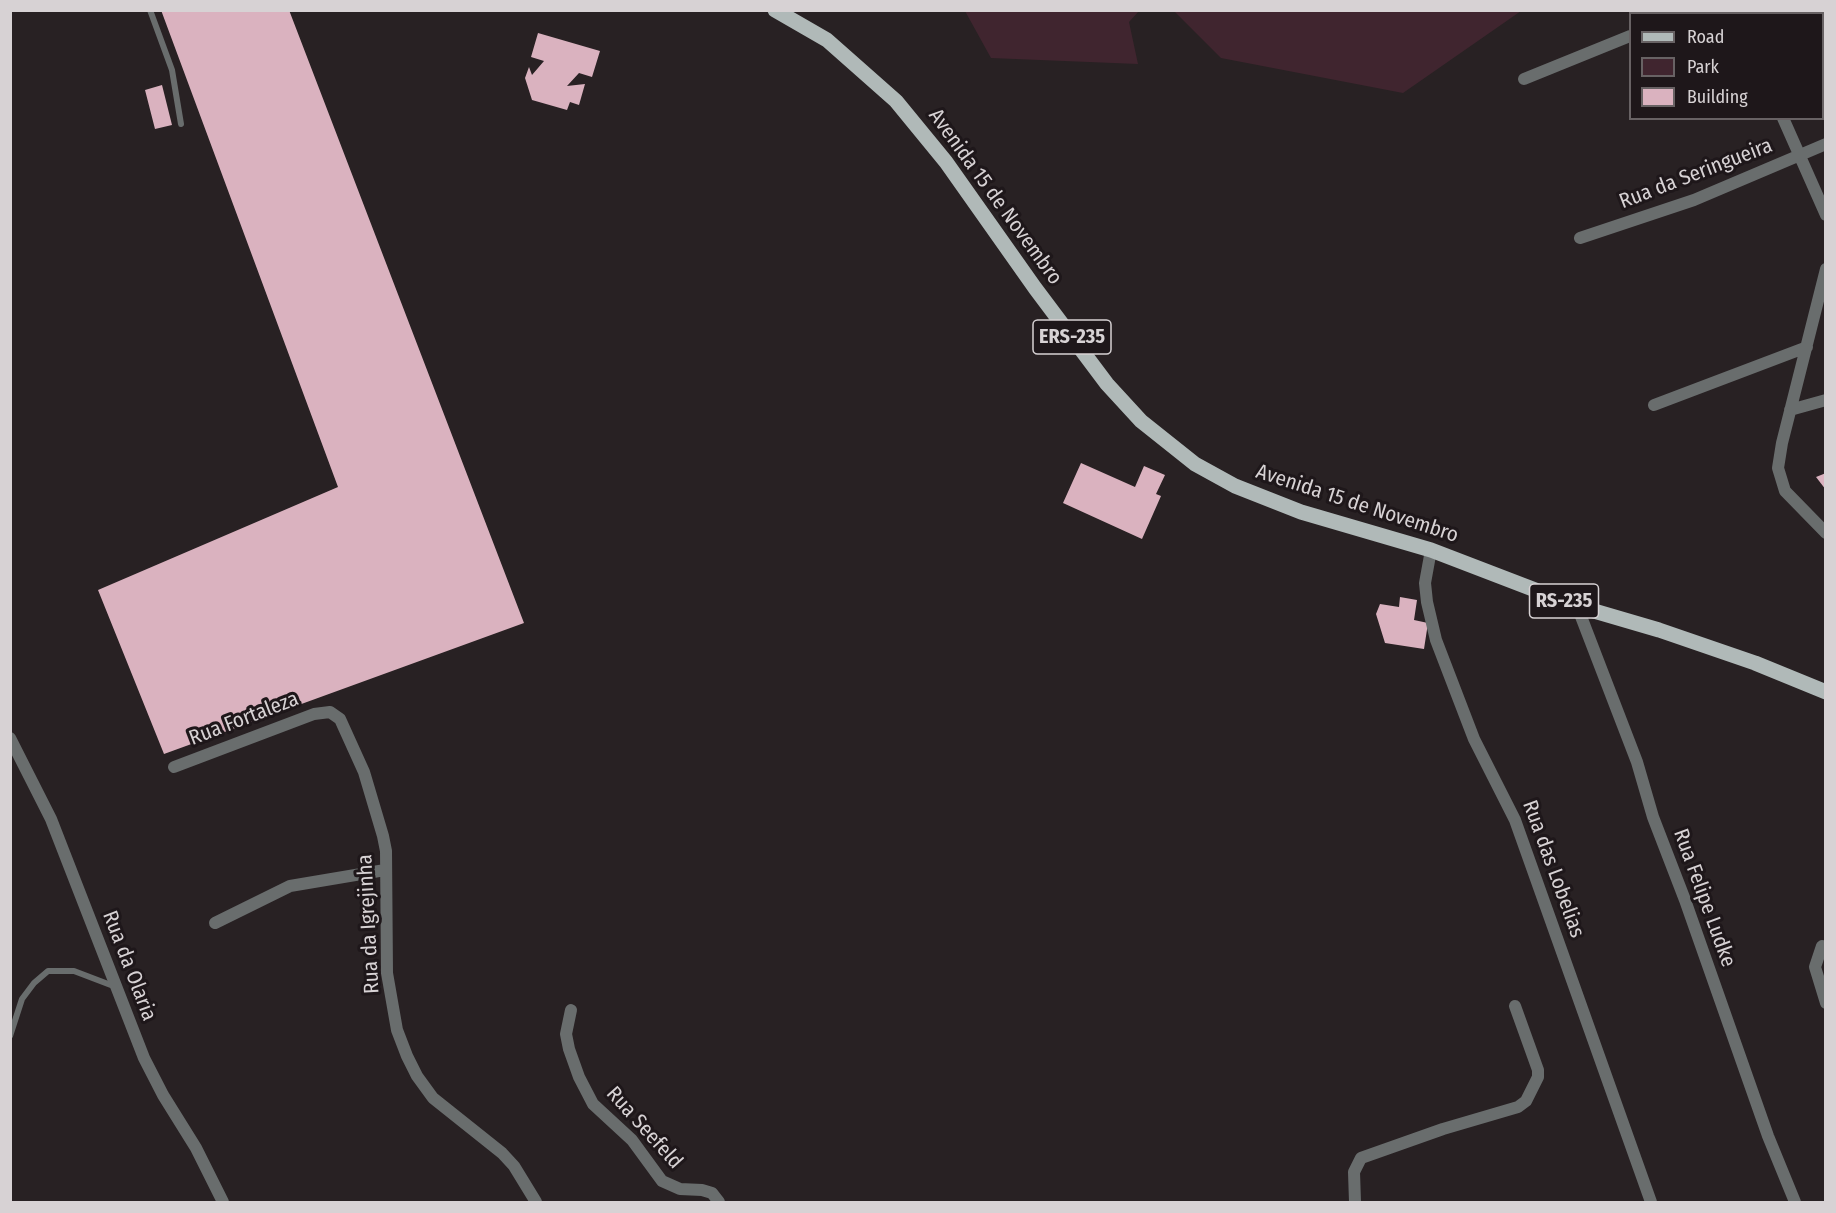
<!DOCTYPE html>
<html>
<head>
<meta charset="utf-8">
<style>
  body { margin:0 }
  #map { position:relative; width:1836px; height:1213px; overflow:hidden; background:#282123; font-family:"Fira Sans Condensed",sans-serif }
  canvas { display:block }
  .frame { position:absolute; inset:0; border:12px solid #d7d2d4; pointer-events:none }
  .legend { position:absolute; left:1629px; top:12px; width:195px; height:108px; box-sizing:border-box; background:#1e171a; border:2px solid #686264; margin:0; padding:8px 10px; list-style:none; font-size:18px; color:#d7d2d4 }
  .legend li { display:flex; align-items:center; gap:12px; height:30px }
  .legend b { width:30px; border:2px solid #686264 }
</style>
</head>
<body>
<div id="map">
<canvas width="1836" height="1213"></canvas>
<div class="frame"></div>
<ul class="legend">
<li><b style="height:8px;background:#b0b9b8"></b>Road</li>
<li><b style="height:16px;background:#40252f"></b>Park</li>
<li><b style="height:16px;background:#dab2bf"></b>Building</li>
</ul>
</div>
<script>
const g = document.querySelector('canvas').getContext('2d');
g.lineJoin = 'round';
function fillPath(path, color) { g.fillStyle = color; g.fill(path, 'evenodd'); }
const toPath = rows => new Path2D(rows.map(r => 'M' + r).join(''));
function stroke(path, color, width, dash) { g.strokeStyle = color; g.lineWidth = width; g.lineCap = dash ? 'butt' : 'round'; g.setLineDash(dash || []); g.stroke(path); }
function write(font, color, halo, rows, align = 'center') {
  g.font = font + ' "Fira Sans Condensed",sans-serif'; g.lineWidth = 6; g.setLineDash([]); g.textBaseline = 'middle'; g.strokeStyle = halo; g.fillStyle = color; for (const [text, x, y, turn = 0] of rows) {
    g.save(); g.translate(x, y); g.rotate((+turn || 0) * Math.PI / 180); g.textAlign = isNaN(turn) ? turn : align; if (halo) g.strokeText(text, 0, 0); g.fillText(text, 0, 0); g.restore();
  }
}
fillPath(toPath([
  [965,11,1139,11,1129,22,1138,64,991,58],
  [1174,11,1521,11,1403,93,1221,58]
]), '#40252f');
fillPath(toPath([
  [161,10,289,10,524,623,164,754,98,590,338,487],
  [538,33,600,51,592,77,579,73,567,86,585,84,579,105,570,102,567,110,532,100,525,78,529,67,532,75,544,61,531,57],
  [162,85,172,125,155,129,145,90],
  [1081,463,1135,487,1144,466,1165,475,1156,494,1161,496,1142,539,1063,503],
  [1826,473,1826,490,1816,477],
  [1400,597,1417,600,1414,620,1428,623,1424,649,1385,643,1376,614,1380,604,1399,607]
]), '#dab2bf');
stroke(toPath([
  [150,10,172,70,181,124],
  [10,1036,22,999,34,983,48,971,74,971,116,987]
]), '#696d6d', 6);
stroke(toPath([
  [1737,10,1738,14],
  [1691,14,1699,10],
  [1524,79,1630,36],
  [1783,118,1826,215],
  [1580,238,1694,200,1826,144],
  [1826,269,1782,443,1778,468,1785,491,1826,533],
  [1654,405,1807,347],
  [1790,410,1826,400],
  [1431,550,1425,583,1427,602,1436,640,1474,739,1515,820,1651,1202],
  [1577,606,1637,762,1653,817,1685,900,1768,1136,1795,1202],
  [174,767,314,714,330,712,340,719,364,772,383,836,386,851,387,973,397,1030,407,1056,417,1076,433,1098,502,1153,514,1166,536,1202],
  [215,923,290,886,385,870],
  [1822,946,1815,967,1826,1003],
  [571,1010,566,1034,569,1049,579,1077,593,1104,632,1140,662,1181,680,1189,702,1190,712,1193,719,1202],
  [1355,1202,1354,1172,1361,1158,1443,1129,1518,1107,1526,1101,1538,1077,1538,1070,1515,1006]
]), '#696d6d', 12);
stroke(toPath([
  [10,738,51,819,144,1058,163,1095,196,1148,223,1202]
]), '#696d6d', 12);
stroke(toPath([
  [775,10,827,40,896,101,946,162,1035,288,1107,384,1141,421,1195,464,1235,486,1301,512,1431,550,1577,606,1659,630,1755,663,1826,692]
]), '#b0b9b8', 15);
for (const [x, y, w] of [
  [1072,337,78],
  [1564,601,69]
]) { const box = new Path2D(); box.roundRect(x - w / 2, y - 17, w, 34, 4.5); g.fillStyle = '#1e171a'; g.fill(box); stroke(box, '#d7d2d4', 1.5); }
write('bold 20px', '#d7d2d4', null, [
  ["ERS-235",1072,337],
  ["RS-235",1564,601]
]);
write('21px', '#d7d2d4', '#1e171a', [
  ["Rua da Seringueira",1696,174,-21],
  ["Avenida 15 de Novembro",995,197,54],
  ["Avenida 15 de Novembro",1357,504,18],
  ["Rua Fortaleza",244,719,-21],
  ["Rua das Lobelias",1553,869,70],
  ["Rua Felipe Ludke",1704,898,70],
  ["Rua da Igrejinha",369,924,-93],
  ["Rua da Olaria",129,966,69],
  ["Rua Seefeld",644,1128,48]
]);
</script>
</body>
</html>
